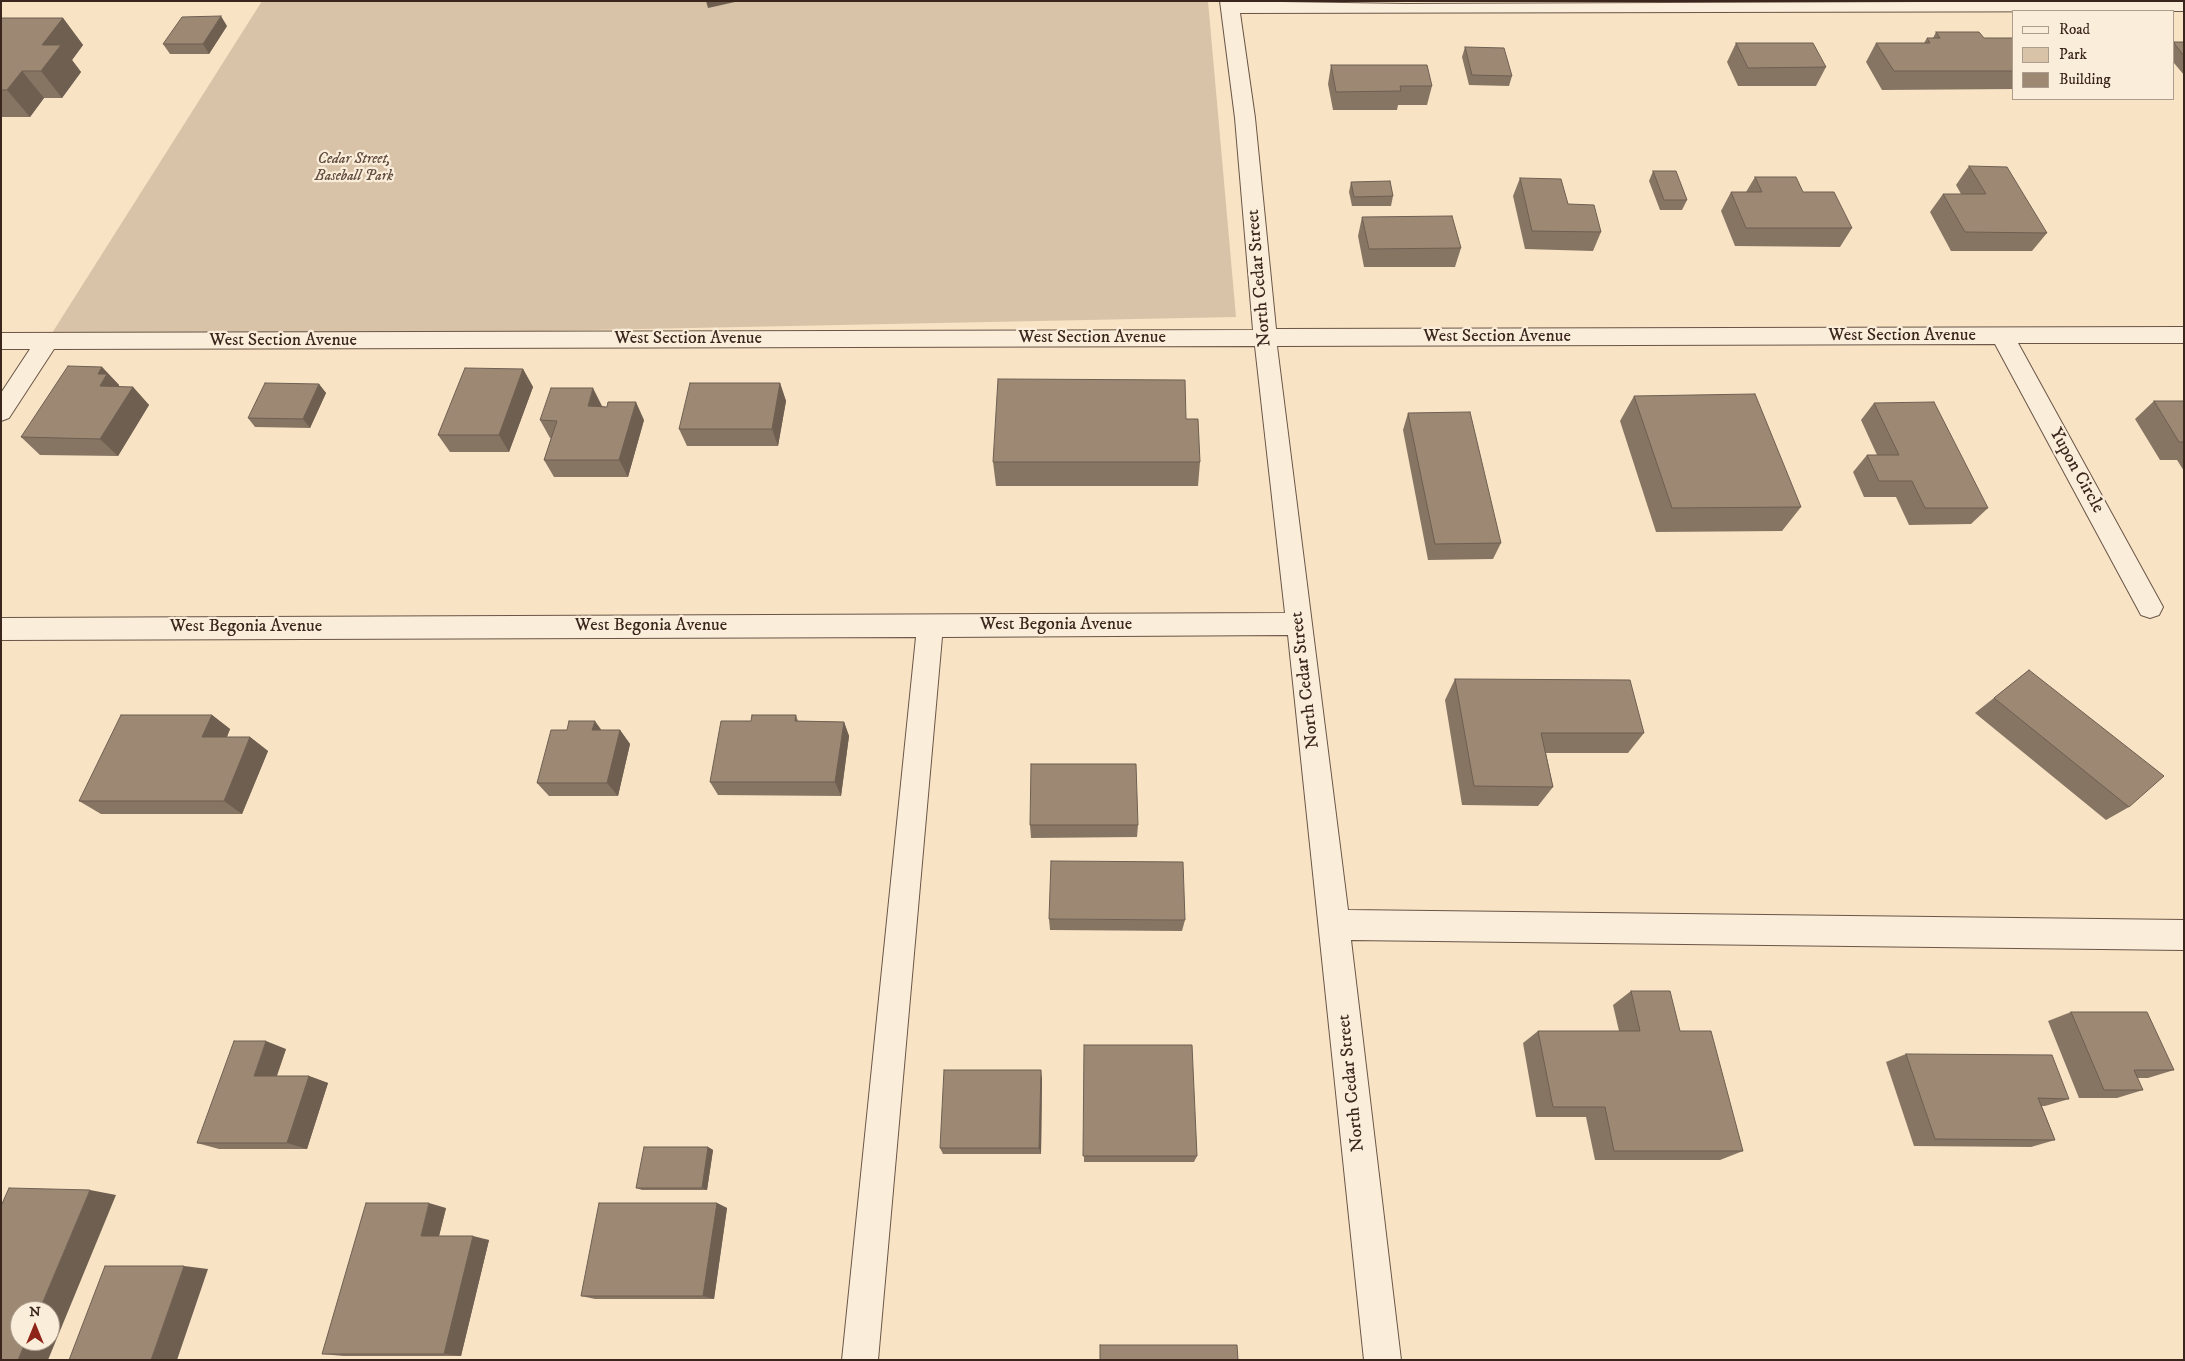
<!DOCTYPE html>
<html>
<head>
<meta charset="utf-8">
<style>
  body { margin:0 }
  #map { position:relative; width:2185px; height:1361px; overflow:hidden; background:#f8e3c5; font-family:"IM FELL DW Pica",serif }
  canvas { display:block }
  .frame { position:absolute; inset:0; border:2px solid #3a261d; pointer-events:none }
  .legend { position:absolute; left:2012px; top:10px; width:162px; height:90px; box-sizing:border-box; background:#faedd9; border:1px solid #ad9d8e; margin:0; padding:6px 9px; list-style:none; font-size:15px; color:#3a261d }
  .legend li { display:flex; align-items:center; gap:10px; height:25px }
  .legend b { width:25px; border:1px solid #ad9d8e }
  .north { position:absolute; left:10px; top:1301px; width:50px; height:50px; box-sizing:border-box; background:#faedd9; border:1px solid #ad9d8e; border-radius:50%; rotate:0deg; font-size:14px; font-weight:700; line-height:20px; text-align:center; color:#3a261d }
  .north::after { content:''; display:block; margin:auto; width:18px; height:22px; background:#8f2418; clip-path:polygon(50% 0,100% 100%,50% 72%,0 100%) }
</style>
</head>
<body>
<div id="map">
<canvas width="2185" height="1361"></canvas>
<div class="frame"></div>
<ul class="legend">
<li><b style="height:6px;background:#faedd9"></b>Road</li>
<li><b style="height:14px;background:#d8c3a8"></b>Park</li>
<li><b style="height:14px;background:#9d8874"></b>Building</li>
</ul>
<div class="north">N</div>
</div>
<script>
const g = document.querySelector('canvas').getContext('2d');
g.lineJoin = 'round';
function fillPath(path, color) { g.fillStyle = color; g.fill(path, 'evenodd'); }
const toPath = rows => new Path2D(rows.map(r => 'M' + r).join(''));
function stroke(path, color, width, dash) { g.strokeStyle = color; g.lineWidth = width; g.lineCap = dash ? 'butt' : 'round'; g.setLineDash(dash || []); g.stroke(path); }
function write(font, color, halo, rows, align = 'center') {
  g.font = font + ' "IM FELL DW Pica",serif'; g.lineWidth = 4.5; g.setLineDash([]); g.textBaseline = 'middle'; g.strokeStyle = halo; g.fillStyle = color; for (const [text, x, y, turn = 0] of rows) {
    g.save(); g.translate(x, y); g.rotate((+turn || 0) * Math.PI / 180); g.textAlign = isNaN(turn) ? turn : align; if (halo) g.strokeText(text, 0, 0); g.fillText(text, 0, 0); g.restore();
  }
}
fillPath(toPath([
  [262,1,1208,1,1236,317,47,341]
]), '#d8c3a8');
const minor = toPath([
  [1220,1,1406,4,2184,1,2184,11,1240,13,1255,118,1276,329,2184,327,2184,343,2018,343,2163,607,2159,615,2150,618,2141,615,1995,344,1277,346,1348,910,2184,920,2184,950,1351,940,1401,1360,1364,1360,1288,635,942,637,878,1360,842,1360,916,637,1,640,1,618,1285,613,1255,346,54,349,9,418,1,421,1,393,30,349,1,349,1,333,1253,330,1235,118,1220,1]
]);
stroke(minor, '#6a5547', 2);
fillPath(minor, '#faedd9');
fillPath(toPath([
  [1,18,63,18,83,45,72,60,81,72,62,98,44,98,30,117,1,117],
  [227,26,209,54,170,54,163,44],
  [1936,32,1984,38,2014,38,2014,89,1882,90,1866,62,1876,43,1924,43,1927,38,1933,38],
  [2174,42,2184,42,2184,75,2174,63],
  [1736,43,1826,67,1816,86,1738,86,1727,62],
  [1465,47,1512,76,1509,86,1469,85,1462,57],
  [1331,65,1432,86,1427,105,1398,105,1397,110,1333,110,1328,84],
  [1969,166,2047,233,2032,251,1951,251,1930,212,1943,194,1961,194,1956,185],
  [1653,171,1687,200,1682,210,1660,210,1649,181],
  [1755,177,1803,192,1852,228,1840,247,1735,246,1721,211,1731,192,1746,192],
  [1520,178,1568,204,1601,232,1593,251,1525,249,1513,196],
  [1351,182,1393,196,1391,206,1352,206,1349,192],
  [1362,217,1461,248,1455,267,1364,267,1358,236],
  [102,367,119,385,119,386,120,387,133,387,149,405,118,456,40,455,21,437],
  [523,369,533,387,509,452,450,452,438,435],
  [780,383,786,401,778,446,687,446,679,429],
  [319,384,326,393,310,428,255,427,248,418],
  [1634,396,1801,507,1782,531,1656,532,1620,421],
  [2154,401,2184,401,2184,471,2177,460,2160,460,2135,419],
  [1874,403,1988,508,1971,524,1909,525,1896,497,1864,497,1853,472,1867,455,1877,455,1861,420],
  [602,406,644,420,628,477,554,477,544,460,551,438,550,438,540,420],
  [1408,413,1501,543,1493,559,1428,560,1403,430],
  [993,462,1200,462,1198,486,996,486],
  [2029,670,2129,807,2106,820,1975,713],
  [1455,679,1644,733,1628,753,1546,753,1553,787,1538,806,1462,805,1445,700],
  [212,715,230,729,227,737,250,737,268,751,242,814,101,814,79,801],
  [796,715,798,721,844,722,849,736,841,796,718,795,710,782,751,721],
  [567,730,620,730,630,744,618,796,549,796,537,783],
  [1030,825,1138,825,1137,837,1031,838],
  [1049,919,1185,920,1182,931,1050,930],
  [1631,991,1680,1031,1743,1151,1720,1160,1595,1160,1586,1117,1536,1117,1523,1043,1538,1031,1619,1031,1613,1005],
  [2071,1012,2174,1070,2148,1078,2137,1078,2143,1090,2117,1098,2079,1098,2048,1021],
  [1084,1045,1197,1156,1194,1162,1084,1162],
  [286,1049,277,1076,309,1076,328,1083,307,1149,219,1149,197,1143],
  [1906,1054,2069,1099,2045,1106,2042,1106,2055,1140,2031,1147,1914,1146,1886,1062],
  [1042,1078,1041,1154,943,1154,940,1148],
  [708,1147,713,1150,707,1190,642,1190,636,1188],
  [717,1203,727,1208,714,1299,595,1299,581,1296],
  [446,1208,439,1236,489,1240,461,1356,343,1356,322,1354]
]), '#877564');
fillPath(toPath([
  [706,1,735,1,735,2,708,8],
  [221,16,227,26,209,54,203,44],
  [63,18,83,45,72,60,81,72,62,98,41,71,42,45],
  [22,71,44,98,30,117,7,90],
  [102,367,119,385,119,386,124,392,100,386,98,374],
  [523,369,533,387,509,452,499,435],
  [780,383,786,401,778,446,772,429],
  [319,384,326,393,310,428,303,419],
  [133,387,149,405,118,456,100,439],
  [593,388,602,406,597,423,588,406],
  [636,402,644,420,628,477,619,460],
  [212,715,230,729,221,751,202,737],
  [595,721,605,735,592,730],
  [844,722,849,736,841,796,835,782],
  [620,730,630,744,618,796,607,783],
  [250,737,268,751,242,814,224,801],
  [266,1041,286,1049,274,1083,254,1076],
  [1041,1070,1042,1078,1041,1154,1039,1148],
  [309,1076,328,1083,307,1149,287,1143],
  [708,1147,713,1150,707,1190,702,1188],
  [90,1190,116,1195,48,1360,18,1360,26,1341,50,1341,50,1311,39,1311],
  [429,1203,446,1208,438,1240,421,1236],
  [717,1203,727,1208,714,1299,703,1296],
  [473,1236,489,1240,461,1356,444,1354],
  [184,1266,208,1269,177,1360,151,1360]
]), '#6e5f51');
const building = toPath([
  [221,16,203,44,163,44,182,17,221,16],
  [1,18,63,18,42,45,61,45,41,71,22,71,7,90,1,90,1,18],
  [1936,32,1979,32,1984,38,2014,38,2014,71,1894,71,1876,43,1930,43,1927,38,1940,38,1936,32],
  [2174,42,2184,42,2184,56,2174,43,2174,42],
  [1736,43,1813,43,1826,67,1748,68,1736,43],
  [1465,47,1504,48,1512,76,1472,75,1465,47],
  [1331,65,1427,65,1432,86,1400,86,1401,91,1336,92,1331,65],
  [1969,166,2007,167,2047,233,1965,232,1943,194,1986,194,1969,166],
  [1653,171,1676,171,1687,200,1664,200,1653,171],
  [1755,177,1796,177,1803,192,1834,192,1852,228,1746,228,1731,192,1762,192,1755,177],
  [1520,178,1561,179,1568,204,1594,205,1601,232,1532,231,1520,178],
  [1390,181,1393,196,1354,197,1351,182,1390,181],
  [1452,216,1461,248,1369,249,1362,217,1452,216],
  [68,366,102,367,98,374,107,374,100,386,133,387,100,439,21,437,68,366],
  [465,368,523,369,499,435,438,435,465,368],
  [998,379,1185,380,1186,419,1198,419,1200,462,993,462,998,379],
  [265,383,319,384,303,419,248,418,265,383],
  [690,383,780,383,772,429,679,429,690,383],
  [551,388,593,388,588,406,607,407,608,402,636,402,619,460,544,460,557,421,540,420,551,388],
  [1755,394,1801,507,1672,508,1634,396,1755,394],
  [2154,401,2184,401,2184,442,2179,442,2154,401],
  [1934,402,1988,508,1925,508,1912,481,1879,481,1867,455,1899,455,1874,403,1934,402],
  [1470,412,1501,543,1435,544,1408,413,1470,412],
  [2029,670,2164,776,2129,807,1994,698,2029,670],
  [1455,679,1630,680,1644,733,1541,733,1553,787,1474,786,1455,679],
  [121,715,212,715,202,737,250,737,224,801,79,801,121,715],
  [752,715,796,715,795,721,844,722,835,782,710,782,721,721,751,721,752,715],
  [569,721,595,721,592,730,620,730,607,783,537,783,551,730,567,730,569,721],
  [1031,764,1136,764,1138,825,1030,825,1031,764],
  [1051,861,1183,862,1185,920,1049,919,1051,861],
  [1631,991,1670,991,1680,1031,1711,1031,1743,1151,1614,1151,1605,1107,1553,1107,1538,1031,1640,1031,1631,991],
  [2071,1012,2147,1012,2174,1070,2134,1070,2143,1090,2104,1090,2071,1012],
  [234,1041,266,1041,254,1076,309,1076,287,1143,197,1143,234,1041],
  [1084,1045,1192,1045,1197,1156,1083,1156,1084,1045],
  [1906,1054,2052,1055,2069,1099,2038,1098,2055,1140,1935,1139,1906,1054],
  [944,1070,1041,1070,1039,1148,940,1148,944,1070],
  [644,1147,708,1147,702,1188,636,1188,644,1147],
  [9,1188,90,1190,39,1311,20,1311,20,1341,26,1341,18,1360,1,1360,1,1206,9,1188],
  [366,1203,429,1203,421,1236,473,1236,444,1354,322,1354,366,1203],
  [599,1203,717,1203,703,1296,581,1296,599,1203],
  [105,1266,184,1266,151,1360,69,1360,105,1266],
  [1100,1345,1237,1345,1238,1360,1100,1360,1100,1345]
]);
fillPath(building, '#9d8874');
stroke(building, '#6e5f51', 1);
write('italic 15px', '#624d40', '#faedd9', [
  ["Cedar Street,",354,160],
  ["Baseball Park",354,177]
]);
write('18px', '#3a261d', '#faedd9', [
  ["North Cedar Street",1260,278,-95],
  ["West Section Avenue",1902,336],
  ["West Section Avenue",1497,337],
  ["West Section Avenue",1092,338],
  ["West Section Avenue",688,339],
  ["West Section Avenue",283,341],
  ["Yupon Circle",2076,471,61],
  ["West Begonia Avenue",1056,625],
  ["West Begonia Avenue",651,626],
  ["West Begonia Avenue",246,627],
  ["North Cedar Street",1306,680,-97],
  ["North Cedar Street",1352,1083,-96]
]);
</script>
</body>
</html>
